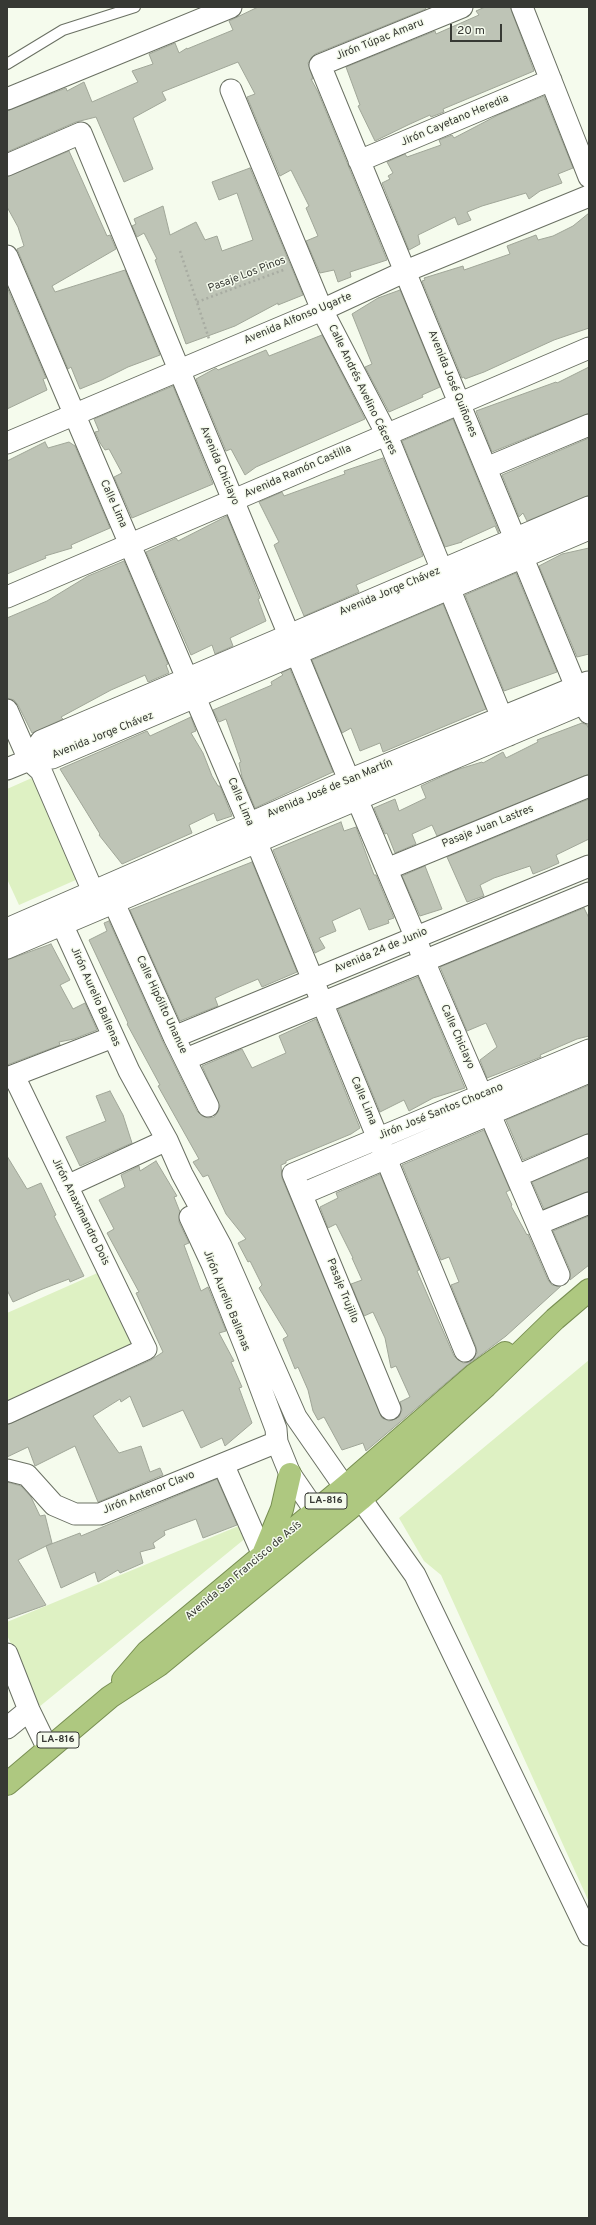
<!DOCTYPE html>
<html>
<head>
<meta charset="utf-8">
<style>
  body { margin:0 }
  #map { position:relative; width:596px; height:2225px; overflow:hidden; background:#f5fbed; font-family:Overpass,sans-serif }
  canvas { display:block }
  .frame { position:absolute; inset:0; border:8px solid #373934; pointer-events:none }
  .scale { position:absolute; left:450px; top:24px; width:52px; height:18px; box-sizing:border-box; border:2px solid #373934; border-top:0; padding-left:5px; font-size:12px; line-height:14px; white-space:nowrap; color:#373934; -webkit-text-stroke:3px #f5fbed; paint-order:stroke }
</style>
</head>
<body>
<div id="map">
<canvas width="596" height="2225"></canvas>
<div class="frame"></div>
<div class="scale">20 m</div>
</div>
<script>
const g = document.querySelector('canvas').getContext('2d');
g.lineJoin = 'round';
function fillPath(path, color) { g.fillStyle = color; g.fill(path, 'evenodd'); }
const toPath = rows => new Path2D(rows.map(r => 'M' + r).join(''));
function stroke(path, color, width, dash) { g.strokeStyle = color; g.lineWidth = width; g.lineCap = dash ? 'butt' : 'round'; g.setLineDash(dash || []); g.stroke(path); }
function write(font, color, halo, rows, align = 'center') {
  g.font = font + ' Overpass,sans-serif'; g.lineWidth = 3; g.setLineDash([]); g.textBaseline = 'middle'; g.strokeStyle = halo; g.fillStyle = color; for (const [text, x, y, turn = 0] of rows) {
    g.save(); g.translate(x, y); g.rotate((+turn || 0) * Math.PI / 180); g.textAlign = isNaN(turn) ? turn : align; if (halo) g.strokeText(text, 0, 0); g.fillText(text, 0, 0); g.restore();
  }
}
fillPath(toPath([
  [34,777,78,879,19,905,7,879,7,789],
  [102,1271,133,1345,7,1404,7,1313],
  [589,1360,589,1902,441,1575,424,1561,399,1518],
  [241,1525,247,1537,39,1707,7,1635,7,1622]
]), '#def1c3');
const building = toPath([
  [258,7,425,7,426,9,315,54,308,63,313,79,311,79,318,92,387,260,350,272,351,277,338,282,334,270,320,273,306,241,318,236,306,208,309,206,291,170,280,176,247,97,255,94,238,62,162,92,166,100,133,118,153,169,124,182,96,117,76,122,7,152,7,111,66,88,67,91,84,82,92,102,138,82,132,71,153,64,149,54,175,43,179,53,187,48,187,49,233,30,229,21,258,7],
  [485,7,510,7,534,71,443,109,444,112,431,117,430,115,410,124,375,141,358,106,360,105,346,67,435,31,436,34,479,15,476,11,485,7],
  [544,96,573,168,558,174,562,183,540,191,529,199,526,193,482,206,467,212,471,220,458,225,455,217,418,235,420,244,409,250,382,183,390,179,388,176,393,173,387,162,405,154,407,157,441,145,439,140,452,135,454,138,498,115,544,96],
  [69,151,107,236,110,235,116,249,52,286,55,292,125,270,160,355,128,367,102,380,80,389,71,367,68,369,17,249,24,246,18,227,7,207,7,177,69,151],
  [250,168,303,295,278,305,278,303,235,326,186,344,155,260,157,259,144,233,137,237,132,226,136,224,134,219,163,206,170,235,196,222,205,240,217,236,222,251,253,240,237,193,219,200,212,182,250,168],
  [589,213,589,328,554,340,484,372,465,379,464,377,462,378,422,281,425,280,424,278,463,266,464,270,510,254,507,246,536,235,538,240,553,236,573,226,589,213],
  [7,287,46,378,43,379,47,390,7,409,7,287],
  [400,290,440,387,422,395,423,397,389,412,365,367,372,364,352,314,378,298,400,290],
  [322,335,365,419,256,467,245,475,231,449,226,451,196,379,216,368,218,370,266,350,269,356,322,335],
  [589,367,589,413,492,452,476,411,556,382,557,383,589,367],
  [173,386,213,484,132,518,114,477,122,473,109,449,105,450,100,443,95,432,99,431,94,419,173,386],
  [453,419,499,532,498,533,495,526,462,541,462,542,445,547,402,441,453,419],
  [589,438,589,495,527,521,523,513,519,517,502,475,589,438],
  [45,442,48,448,69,442,75,446,110,528,71,545,72,548,45,556,46,558,7,574,7,461,45,442],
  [383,458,423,556,356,585,359,592,304,616,274,545,279,542,259,502,282,492,284,496,345,474,344,471,383,458],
  [227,516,260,598,258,599,266,621,230,638,233,646,215,654,212,645,191,655,146,552,176,538,178,541,227,516],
  [589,548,589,654,577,657,539,566,562,554,589,548],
  [124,561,168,664,166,665,169,673,148,682,145,675,143,676,111,690,61,717,63,719,32,733,18,705,14,700,7,698,7,618,47,601,88,576,124,561],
  [516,573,557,672,504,691,465,595,516,573],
  [443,604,486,709,383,752,380,743,360,751,351,728,342,733,312,660,443,604],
  [290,669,333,772,255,808,242,777,239,763,241,762,226,719,219,722,213,710,272,685,271,682,283,675,281,673,290,669],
  [191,717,196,731,191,733,203,753,212,776,218,786,220,786,232,816,217,821,214,813,189,825,192,833,122,864,99,835,100,834,60,769,147,731,150,736,191,717],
  [582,723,587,725,589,729,589,774,437,836,432,825,412,834,416,844,395,853,387,833,385,834,374,808,395,799,399,811,426,798,421,786,456,770,482,762,483,763,503,752,506,758,538,742,537,740,582,723],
  [589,799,589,839,556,855,559,863,548,868,533,874,530,866,494,878,480,885,484,896,467,902,447,857,589,799],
  [341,822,344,831,356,827,374,875,376,875,394,918,388,920,389,923,369,930,360,908,332,921,336,931,319,938,325,948,315,953,273,850,341,822],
  [252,862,297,972,262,987,258,979,237,988,215,998,218,1006,180,1021,130,910,252,862],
  [425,866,442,909,420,916,402,876,425,866],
  [584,908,589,918,589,1036,577,1039,540,1055,541,1057,487,1078,480,1060,497,1047,486,1023,467,1031,440,967,584,908],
  [109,921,163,1042,197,1111,202,1116,208,1118,214,1117,218,1112,220,1106,202,1066,242,1049,252,1068,286,1053,279,1036,316,1019,360,1128,351,1134,286,1161,286,1163,281,1165,282,1178,382,1418,389,1421,399,1417,402,1410,400,1402,410,1397,396,1366,391,1368,385,1338,373,1312,364,1316,351,1284,362,1280,352,1258,353,1258,336,1224,328,1228,320,1207,338,1198,336,1193,380,1174,419,1270,417,1271,454,1356,463,1363,470,1362,477,1353,476,1347,451,1285,459,1282,449,1257,441,1260,402,1165,484,1130,510,1190,506,1192,512,1205,511,1206,527,1235,528,1234,548,1280,552,1285,561,1286,506,1336,466,1366,366,1451,363,1443,342,1450,324,1417,318,1420,313,1411,308,1390,298,1367,295,1369,283,1339,288,1336,259,1288,262,1285,250,1261,248,1262,238,1243,246,1239,226,1214,208,1175,203,1177,193,1162,199,1159,158,1086,160,1085,127,1024,128,1023,89,940,107,931,104,923,109,921],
  [51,944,70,980,60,985,73,1009,85,1003,97,1030,74,1039,59,1042,60,1045,7,1065,7,960,51,944],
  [418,977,465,1088,433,1098,409,1111,404,1100,380,1112,338,1009,418,977],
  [589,1085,589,1133,523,1160,506,1120,589,1085],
  [110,1091,123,1115,132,1143,80,1166,66,1137,106,1121,96,1096,110,1091],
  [7,1156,27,1189,41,1183,56,1215,54,1216,84,1276,70,1282,69,1279,40,1290,13,1302,7,1290,7,1156],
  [589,1158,589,1191,544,1209,532,1182,589,1158],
  [156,1161,177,1196,174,1197,180,1212,179,1222,189,1243,184,1245,201,1291,208,1287,226,1331,219,1333,234,1361,231,1362,242,1387,239,1388,252,1423,225,1446,222,1438,201,1448,183,1410,143,1427,130,1396,121,1402,120,1399,93,1416,119,1453,141,1446,150,1472,160,1468,163,1475,98,1502,75,1446,35,1466,28,1447,7,1457,7,1425,151,1360,163,1352,136,1293,139,1292,107,1233,114,1229,99,1200,125,1187,121,1175,139,1166,140,1171,156,1161],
  [589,1216,589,1265,570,1280,570,1270,553,1231,589,1216],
  [217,1479,237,1525,203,1538,196,1519,164,1531,165,1535,153,1543,155,1548,140,1552,143,1563,120,1573,118,1570,98,1582,95,1572,61,1588,46,1546,80,1533,81,1536,217,1479],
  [7,1482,21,1486,31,1497,40,1516,45,1515,52,1543,18,1560,46,1605,7,1619,7,1482]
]);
fillPath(building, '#bec4b6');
stroke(building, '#a0a698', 1);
const service = toPath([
  [7,64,63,30,135,7]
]);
const minor = toPath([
  [462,7,320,65,576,687,589,713],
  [522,7,589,177],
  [231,90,322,310,386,433,509,735],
  [7,99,231,7],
  [359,161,551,80],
  [7,165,81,133,349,780,415,936,424,961,559,1275],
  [7,256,249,824,465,1351],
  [7,443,322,310,406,271,589,196],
  [486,468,589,425],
  [7,597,589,348],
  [7,710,29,760,41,771,98,903],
  [29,760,41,741,589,507],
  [7,769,29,760,52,758,589,529],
  [387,869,589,786],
  [114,903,174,1037,208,1106],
  [62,924,129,1071,167,1140,182,1174,221,1246,296,1417,355,1502],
  [7,929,349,780,588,682],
  [7,948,589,701],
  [174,1037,589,866],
  [186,1059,589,893],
  [7,1078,113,1037],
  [517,1176,589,1145],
  [67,1186,167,1140],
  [302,1194,589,1072],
  [190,1217,212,1264,246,1349,276,1429,277,1442,290,1474,325,1525],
  [538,1224,589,1203],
  [390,1409,293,1174,589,1050],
  [7,1413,146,1349,14,1076],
  [223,1464,263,1555],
  [7,1470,27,1475,54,1505,75,1514,100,1514,277,1442],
  [361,1499,415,1575,589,1935],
  [7,1654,29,1710,48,1749],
  [7,1728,29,1710]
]);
const trunk = toPath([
  [264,1552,282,1509,290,1474],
  [123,1680,147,1652,354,1479,474,1375,505,1353],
  [7,1784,110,1697,159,1665,361,1499,486,1386,555,1319,589,1290]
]);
stroke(service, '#6a7063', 12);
stroke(minor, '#6a7063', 23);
stroke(trunk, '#778e51', 24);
stroke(toPath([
  [180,251,209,339],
  [197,302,286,269]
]), '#a8aca2', 2.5, [2, 3]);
stroke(service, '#fff', 10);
stroke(minor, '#fff', 21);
stroke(trunk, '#aec880', 22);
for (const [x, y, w] of [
  [326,1501,42],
  [58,1740,42]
]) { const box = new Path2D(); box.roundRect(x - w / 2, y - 8, w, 16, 3); g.fillStyle = '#f5fbed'; g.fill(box); stroke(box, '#373934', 1); }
write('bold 10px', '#373934', null, [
  ["LA-816",326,1501],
  ["LA-816",58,1740]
]);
write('11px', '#373934', '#f5fbed', [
  ["Jirón Túpac Amaru",380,40,-22],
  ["Jirón Cayetano Heredia",455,121,-23],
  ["Pasaje Los Pinos",247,275,-21],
  ["Avenida Alfonso Ugarte",298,319,-23],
  ["Avenida José Quiñones",452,384,68],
  ["Calle Andrés Avelino Cáceres",362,390,64],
  ["Avenida Chiclayo",219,466,67],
  ["Avenida Ramón Castilla",298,472,-24],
  ["Calle Lima",113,504,66],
  ["Avenida Jorge Chávez",390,592,-23],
  ["Avenida Jorge Chávez",103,736,-22],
  ["Avenida José de San Martín",330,789,-23],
  ["Calle Lima",240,802,67],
  ["Pasaje Juan Lastres",488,827,-22],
  ["Avenida 24 de Junio",381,951,-23],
  ["Jirón Aurelio Ballenas",95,997,66],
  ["Calle Hipólito Unanue",161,1005,65],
  ["Calle Chiclayo",457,1037,66],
  ["Calle Lima",363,1101,67],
  ["Jirón José Santos Chocano",441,1112,-22],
  ["Jirón Anaximandro Dois",80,1212,64],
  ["Pasaje Trujillo",342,1291,68],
  ["Jirón Aurelio Ballenas",226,1301,68],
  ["Jirón Antenor Clavo",149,1493,-22],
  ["Avenida San Francisco de Asís",244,1571,-40]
]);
</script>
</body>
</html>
